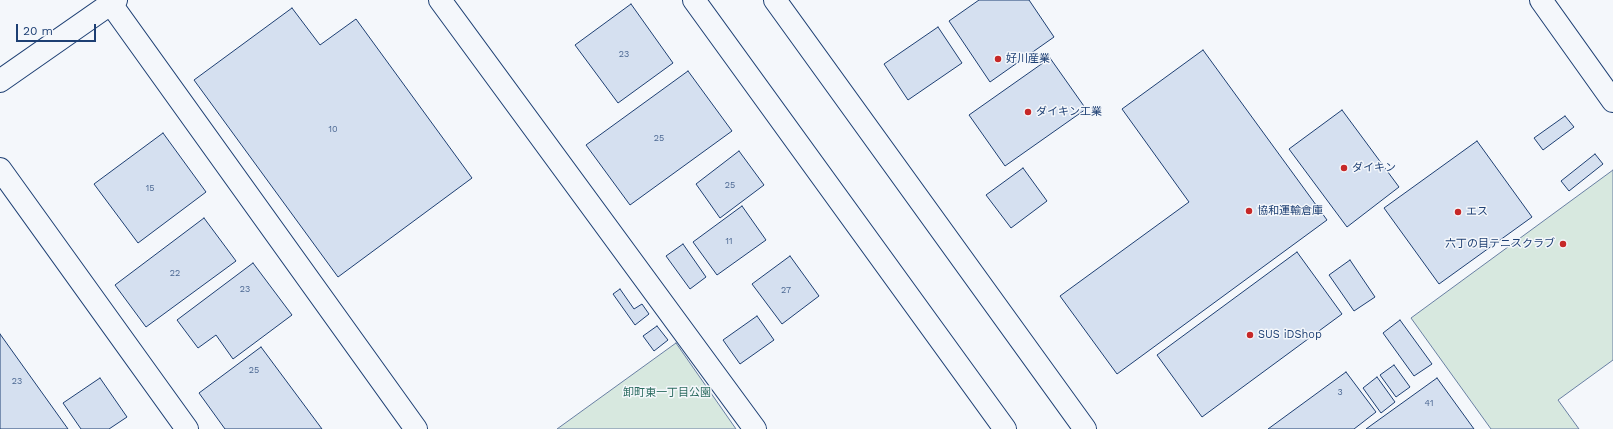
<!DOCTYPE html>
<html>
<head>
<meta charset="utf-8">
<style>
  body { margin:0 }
  #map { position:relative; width:1613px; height:429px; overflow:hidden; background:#f4f7fb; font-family:"Work Sans",sans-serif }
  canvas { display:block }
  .scale { position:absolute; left:16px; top:24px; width:80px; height:18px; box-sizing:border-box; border:2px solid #1d3f73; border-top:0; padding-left:5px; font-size:12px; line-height:14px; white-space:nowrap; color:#1d3f73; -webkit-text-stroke:3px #f4f7fb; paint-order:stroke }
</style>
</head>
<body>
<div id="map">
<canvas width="1613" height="429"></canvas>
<div class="scale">20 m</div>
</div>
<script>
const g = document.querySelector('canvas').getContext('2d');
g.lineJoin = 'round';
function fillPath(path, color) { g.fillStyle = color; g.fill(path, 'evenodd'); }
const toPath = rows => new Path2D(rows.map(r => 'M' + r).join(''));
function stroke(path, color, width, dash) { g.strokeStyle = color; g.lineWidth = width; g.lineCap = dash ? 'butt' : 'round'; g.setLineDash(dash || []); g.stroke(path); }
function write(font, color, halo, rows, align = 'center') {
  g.font = font + ' "Work Sans","Noto Sans JP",sans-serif'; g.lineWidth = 3; g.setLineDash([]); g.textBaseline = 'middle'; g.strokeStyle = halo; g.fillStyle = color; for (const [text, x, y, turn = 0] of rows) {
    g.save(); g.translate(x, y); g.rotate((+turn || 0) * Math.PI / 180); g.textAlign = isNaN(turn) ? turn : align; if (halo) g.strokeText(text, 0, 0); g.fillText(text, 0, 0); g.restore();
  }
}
const green = toPath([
  [1613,170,1613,360,1558,400,1579,429,1491,429,1411,318,1613,170],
  [676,343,736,429,557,429,676,343]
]);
fillPath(green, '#d7e8df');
stroke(green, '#687fa3', 1);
const building = toPath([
  [979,0,1029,0,1054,37,990,82,949,21,979,0],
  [631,4,673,63,618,103,575,45,631,4],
  [292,8,320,45,356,19,472,178,338,277,194,80,292,8],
  [938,27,962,63,908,100,884,64,938,27],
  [1203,50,1327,220,1117,374,1060,296,1189,202,1122,109,1203,50],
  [1050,58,1086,109,1005,166,969,115,1050,58],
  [688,71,732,131,630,205,586,145,688,71],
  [1342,110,1399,187,1347,227,1289,149,1342,110],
  [1565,116,1574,127,1543,150,1534,138,1565,116],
  [163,133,206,192,138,243,94,184,163,133],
  [1477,141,1532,217,1439,284,1384,208,1477,141],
  [739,151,764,185,720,218,696,184,739,151],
  [1595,154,1603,164,1569,191,1561,181,1595,154],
  [1023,168,1047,201,1011,228,986,195,1023,168],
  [742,206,766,240,717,275,693,242,742,206],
  [204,218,236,261,146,327,115,285,204,218],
  [683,244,706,277,690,289,666,256,683,244],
  [1297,252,1342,314,1202,417,1157,355,1297,252],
  [790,256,819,296,782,324,752,284,790,256],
  [1350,260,1375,297,1354,311,1329,275,1350,260],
  [253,263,292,315,233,359,216,335,198,348,177,320,253,263],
  [620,289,634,309,642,304,649,314,635,325,613,294,620,289],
  [757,316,774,340,740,364,723,340,757,316],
  [1400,320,1432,364,1414,376,1383,333,1400,320],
  [657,326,668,340,654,351,643,336,657,326],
  [0,334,68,429,0,429,0,334],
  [261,347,322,429,225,429,199,393,261,347],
  [1394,365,1410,387,1396,397,1380,375,1394,365],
  [1346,372,1376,412,1354,429,1268,429,1346,372],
  [1377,377,1395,402,1381,413,1363,388,1377,377],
  [100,378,127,417,109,429,81,429,63,403,100,378],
  [1437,378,1474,429,1366,429,1437,378]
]);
fillPath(building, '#d5e0f0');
stroke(building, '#1d3f73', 1);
const street = toPath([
  [440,0,755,429],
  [111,4,416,429],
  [0,169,187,429]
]);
const secondary = toPath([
  [694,0,1005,429],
  [775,0,1085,429],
  [1541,0,1613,101],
  [0,81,116,0]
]);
stroke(street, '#1d3f73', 24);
stroke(secondary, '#1d3f73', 24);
stroke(street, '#f4f7fb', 22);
stroke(secondary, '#f4f7fb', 22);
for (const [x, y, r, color] of [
  [998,59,4,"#c62828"],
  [1028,112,4,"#c62828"],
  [1344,168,4,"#c62828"],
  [1249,211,4,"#c62828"],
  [1458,212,4,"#c62828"],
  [1563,244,4,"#c62828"],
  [1250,335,4,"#c62828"]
]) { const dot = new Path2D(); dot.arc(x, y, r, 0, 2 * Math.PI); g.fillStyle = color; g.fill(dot); stroke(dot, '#f4f7fb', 1.5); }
write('9px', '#4b6792', null, [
  ["23",624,54],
  ["10",333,129],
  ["25",659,138],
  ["25",730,185],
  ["15",150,188],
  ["11",729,241],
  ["22",175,273],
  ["23",245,289],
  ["27",786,290],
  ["25",254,370],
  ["23",17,381],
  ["3",1340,392],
  ["41",1429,403]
]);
write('11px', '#1d3f73', '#f4f7fb', [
  ["好川産業",1006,59],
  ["ダイキン工業",1036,112],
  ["ダイキン",1352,168],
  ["協和運輸倉庫",1257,211],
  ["エス",1466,212],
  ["六丁の目テニスクラブ",1555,244,"right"],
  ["SUS iDShop",1258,335]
], 'left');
write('11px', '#2c6c60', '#f4f7fb', [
  ["卸町東一丁目公園",667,393]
]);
</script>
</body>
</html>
